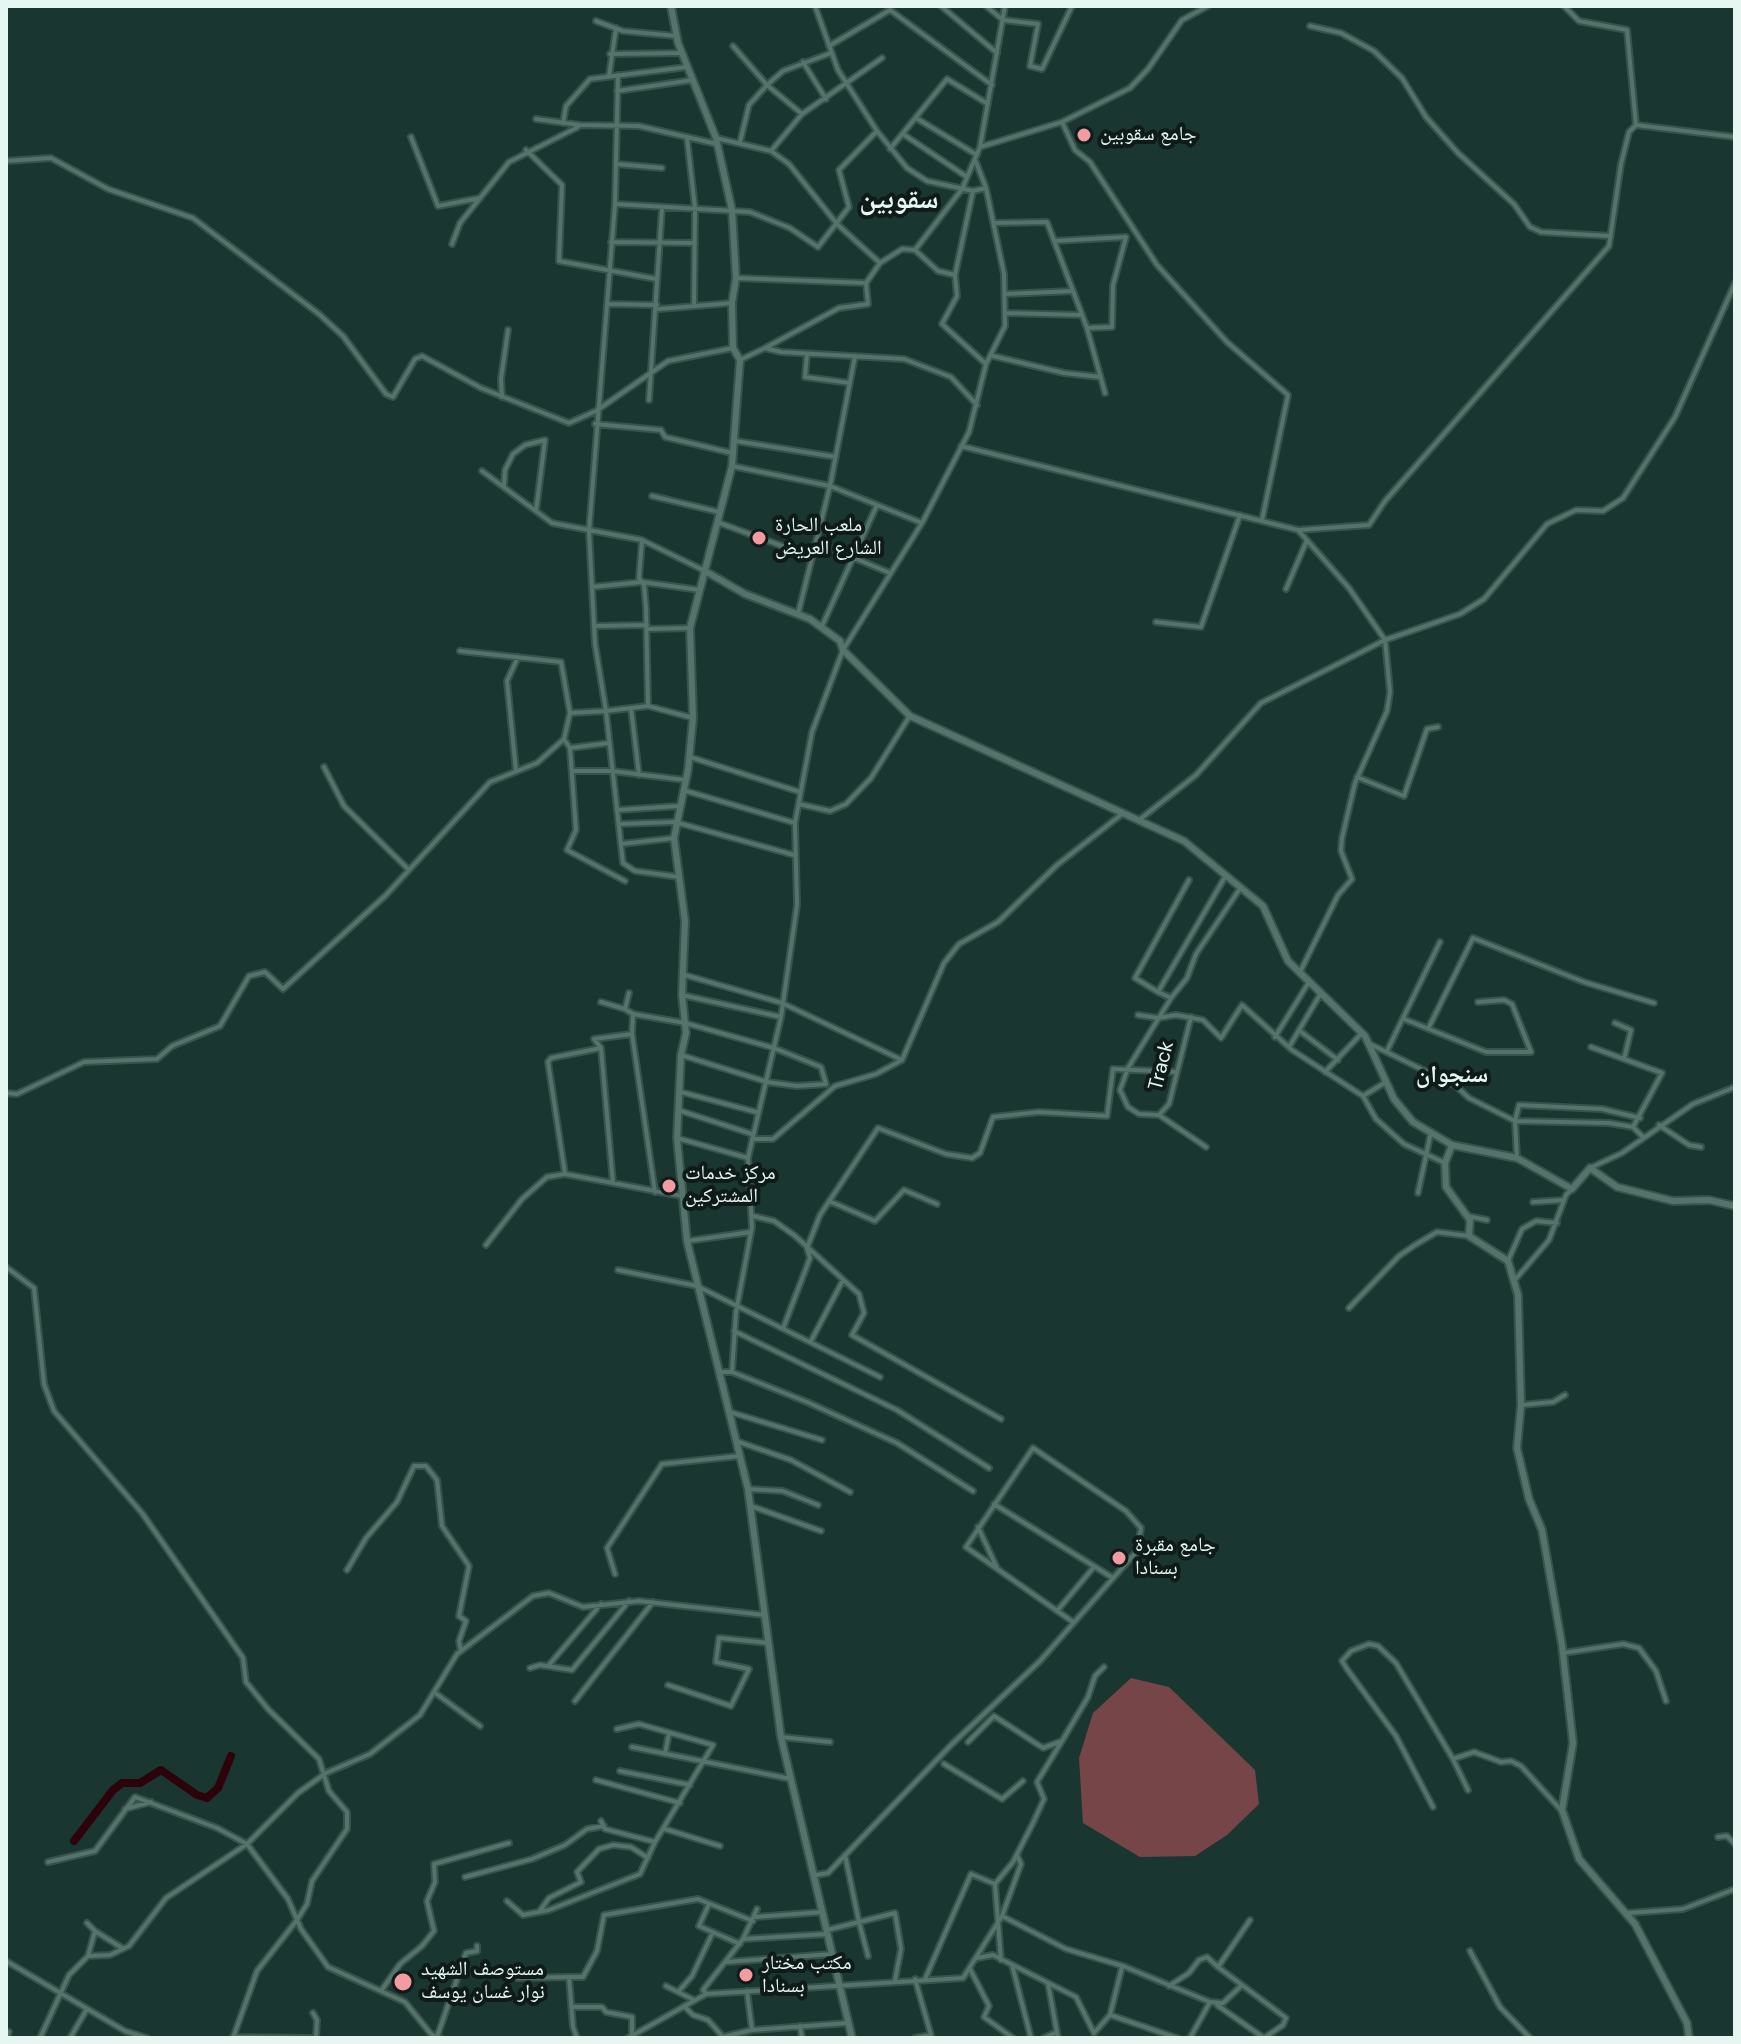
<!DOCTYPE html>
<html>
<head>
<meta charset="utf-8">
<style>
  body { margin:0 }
  #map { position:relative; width:1741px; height:2044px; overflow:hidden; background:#193730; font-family:"DM Sans",sans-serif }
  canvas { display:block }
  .frame { position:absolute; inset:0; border:8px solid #e6f7f2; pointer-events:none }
</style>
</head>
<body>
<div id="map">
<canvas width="1741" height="2044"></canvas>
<div class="frame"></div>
</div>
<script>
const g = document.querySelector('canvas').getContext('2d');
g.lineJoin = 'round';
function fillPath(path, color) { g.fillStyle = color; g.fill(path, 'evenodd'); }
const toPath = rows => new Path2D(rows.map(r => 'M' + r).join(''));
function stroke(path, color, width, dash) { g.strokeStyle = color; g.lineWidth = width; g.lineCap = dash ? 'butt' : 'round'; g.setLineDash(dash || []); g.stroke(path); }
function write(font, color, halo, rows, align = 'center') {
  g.font = font + ' "DM Sans","Noto Naskh Arabic",sans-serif'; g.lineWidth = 8; g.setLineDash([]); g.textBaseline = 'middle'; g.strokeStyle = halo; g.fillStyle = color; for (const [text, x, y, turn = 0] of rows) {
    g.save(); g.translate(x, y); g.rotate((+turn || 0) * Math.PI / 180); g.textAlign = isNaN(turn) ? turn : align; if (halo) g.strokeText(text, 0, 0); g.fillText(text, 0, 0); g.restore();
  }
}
fillPath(toPath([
  [1131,1678,1169,1687,1255,1770,1259,1804,1227,1835,1195,1856,1140,1857,1083,1823,1079,1758,1093,1713]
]), '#764548');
stroke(toPath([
  [74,1841,113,1790,122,1783,140,1783,161,1770,197,1795,207,1798,218,1788,231,1756]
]), '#2e020a', 8);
const street = toPath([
  [815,6,838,70,877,131,907,168,927,181,973,191,986,188],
  [941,6,997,53],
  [986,6,1003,20,1038,24,1030,66,1042,69,1072,6],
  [1564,6,1579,21,1627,30,1636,125],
  [596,21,623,31,676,36],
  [1310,26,1341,33,1374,51,1402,78,1426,117,1458,153,1514,204,1530,227,1541,232,1610,236],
  [733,46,767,85,802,114],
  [829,46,890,10,992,85],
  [610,54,681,53],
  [803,62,826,99],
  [618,75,615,204,589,531,595,644,606,711,648,706,693,718],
  [609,76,616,28],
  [617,91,693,80],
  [916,118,977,155],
  [536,119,580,125,639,126,717,144],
  [1062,122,1075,150,1090,162,1157,265,1227,342,1288,395,1262,520],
  [563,123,566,106,590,79,687,67],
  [903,134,967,177],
  [411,137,438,206,480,198],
  [687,138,695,208,694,306],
  [716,138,771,151,789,164,837,224,880,263],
  [740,142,749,105,767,85,783,71,831,53],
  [980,147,1062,122,1130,88,1148,69,1182,20,1208,6],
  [890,149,947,79,988,104],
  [526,150,562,185,559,261,656,279],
  [771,151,802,114,882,58],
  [6,161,51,158,108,189,193,218,319,314,343,336,386,394,393,397,415,359,422,356,481,388,569,423,596,411,668,361,733,348],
  [616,164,662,168],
  [973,191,955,275,957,296,942,324,986,364],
  [615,204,750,212,790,228,818,247,849,207,839,170,877,131],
  [994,223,1047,222,1087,328,1105,393],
  [1054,241,1126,237,1113,285,1112,327,1087,328],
  [611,242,695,243],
  [452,244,460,223,509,162,578,127],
  [915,250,938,271,955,275],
  [736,278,866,283],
  [1005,294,1073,291],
  [607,304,657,305],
  [659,309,732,303],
  [1006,313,1082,315],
  [765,348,839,308,868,304,866,283,880,263,902,249,915,250,962,189,980,147,1005,6],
  [807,354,805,377,850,383],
  [993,356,1064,373,1100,377],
  [740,360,765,348,781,352,904,359,951,377,977,405],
  [502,397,501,379,508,330],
  [649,400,662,208],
  [595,424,661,430,665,437,732,453],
  [736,441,836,457],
  [961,446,1298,530,1349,588,1385,640,1390,692,1387,711,1355,783,1342,838,1341,851,1352,879,1338,895,1300,972],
  [732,466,830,486,922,523],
  [482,471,552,523,642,540,705,571],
  [504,486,505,470,513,454,525,445,545,440,536,511],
  [652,496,719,512],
  [717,522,812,557],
  [1298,530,1369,525,1385,501,1609,246,1621,164,1629,132,1636,125,1735,137],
  [642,540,639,578,644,585,646,608,648,706],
  [816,542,890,573],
  [592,587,642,582,700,590],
  [1286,589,1307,540],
  [798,614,830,486,855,356],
  [1156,622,1201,627,1240,515],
  [594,626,647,625],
  [822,626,877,505],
  [647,629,690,628],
  [460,651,561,662,570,713],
  [631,708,639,775],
  [564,739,570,748,576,830,567,850,625,881],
  [570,748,609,743],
  [690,757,800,792],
  [324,767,344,806,408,869],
  [516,771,507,681,518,657],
  [572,771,612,771,685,780],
  [1357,777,1404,796,1427,729,1438,727],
  [683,790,795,823],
  [799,804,830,811,846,804,871,778,909,717],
  [617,810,679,806],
  [1139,820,1196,775,1261,703,1385,640,1460,614,1484,599,1547,524,1576,510,1603,511,1623,498,1675,417,1735,283],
  [619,824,675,822,794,855],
  [621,844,674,838],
  [685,975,782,1003,902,1060],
  [1158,992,1135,978,1189,880],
  [629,993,625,1009,633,1014,632,1034,655,1192],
  [682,995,781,1017],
  [1171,998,1187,978,1196,954,1241,887],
  [601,1002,625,1009],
  [633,1014,685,1023,774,1048,821,1067,826,1084],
  [1138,1015,1158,1018,1176,1015,1203,1020,1221,1038,1242,1005,1292,1050,1363,1096,1386,1082],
  [1191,1017,1169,1104,1159,1115,1139,1114,1128,1107,1120,1090,1128,1068,1171,998,1158,992,1225,877],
  [1404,1019,1486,1052,1531,1052,1512,1004,1504,1000,1478,1002],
  [1615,1023,1631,1030,1624,1059],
  [1428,1029,1473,938,1584,982,1654,1003],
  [1300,1031,1338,1060],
  [1275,1037,1309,982],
  [1370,1044,1456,1086,1469,1098,1515,1121,1517,1158],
  [1289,1047,1321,993],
  [1591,1047,1662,1073,1633,1127,1643,1137],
  [1387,1051,1440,942],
  [681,1055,767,1082,797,1086,826,1084],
  [1325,1072,1362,1033],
  [681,1092,756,1112],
  [6,1093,17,1094,84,1062,157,1059,172,1046,220,1026,249,976,265,972,283,989,386,895,490,782,537,763,564,739,570,713,606,711,623,863,635,871,679,877],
  [1363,1096,1376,1119,1404,1144,1445,1163],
  [678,1110,752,1134],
  [1159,1115,1206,1147],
  [1659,1125,1689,1145,1701,1147],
  [1633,1127,1609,1123,1515,1121,1519,1105,1602,1109,1640,1118],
  [677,1138,748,1158],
  [752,1139,773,1139,835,1086,876,1074,902,1060,944,963,959,944,998,922,1057,865,1122,814],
  [1590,1168,1622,1153,1693,1104,1735,1087],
  [565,1174,548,1062,551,1058,601,1048],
  [613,1183,601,1048,594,1039,632,1034],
  [1418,1193,1431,1132],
  [829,1201,875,1221,904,1190,937,1204],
  [1533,1202,1564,1200],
  [753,1216,774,1221,794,1235,859,1294,864,1313,852,1335,1001,1419],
  [1467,1216,1487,1220],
  [687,1241,751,1232],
  [486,1245,522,1199,547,1177,565,1174,682,1196],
  [1508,1261,1522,1229,1536,1221,1557,1223],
  [6,1267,34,1288,44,1384,54,1411,142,1513,243,1658,246,1682,268,1709,319,1759,329,1791,347,1812,347,1829,312,1881,307,1904,297,1920,257,1971,233,2038],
  [618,1270,697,1286,880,1377],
  [1514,1281,1549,1240,1566,1195,1572,1189],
  [1349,1308,1399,1256,1415,1245,1437,1232,1469,1236],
  [784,1326,810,1258,807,1248,820,1215,878,1128,946,1154,972,1158,980,1153,993,1117,1039,1112,1107,1116,1113,1069,1176,1072],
  [734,1331,897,1410,989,1468],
  [811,1341,843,1280],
  [720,1372,732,1372,807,1402,897,1443,973,1491],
  [732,1372,736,1312,752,1227,748,1158,781,1017,797,905,795,823,812,732,843,650,922,523,969,432,986,364,1005,326,1004,274,986,188,976,162],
  [1521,1405,1553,1402,1565,1395],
  [730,1412,822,1440],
  [736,1441,791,1460,850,1492],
  [748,1489,783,1491,818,1505],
  [994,1504,1113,1578],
  [751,1506,821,1531],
  [978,1527,997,1568],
  [347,1570,366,1538,397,1502,414,1466,426,1466,437,1480,442,1526,469,1566,459,1616,466,1621,459,1641,461,1651],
  [615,1574,607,1548,662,1464,739,1456],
  [1057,1611,1093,1568],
  [1563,1653,1623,1644,1639,1648,1656,1671,1666,1701],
  [548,1666,601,1604],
  [530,1668,540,1665,572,1670,629,1601],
  [668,1685,731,1706,749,1669,716,1662,719,1638,769,1643],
  [434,1692,480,1726],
  [575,1701,653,1602],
  [781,1737,830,1742],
  [968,1742,994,1716,1043,1748,1062,1741,1088,1697,1095,1676,1104,1667],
  [632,1747,791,1779],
  [665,1754,669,1733],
  [1453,1759,1468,1790],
  [944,1764,1002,1799,1023,1781],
  [620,1771,690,1785],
  [596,1780,680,1803],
  [1433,1807,1396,1736,1347,1669,1342,1661,1351,1651,1369,1644,1378,1646,1396,1663,1453,1759,1474,1752,1501,1762,1511,1761,1521,1766,1561,1810],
  [125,1809,151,1802],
  [601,1821,605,1829,655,1842],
  [665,1829,720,1846],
  [1718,1837,1727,1836,1735,1844],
  [48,1862,95,1851,135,1797,217,1828,247,1844,288,1899,301,1929,328,1967,405,2002,431,2034,440,2038],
  [816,1875,828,1873,952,1744,1040,1661,1137,1551,1141,1528,1126,1511,1033,1448,966,1547,1073,1622],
  [465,1877,532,1859,565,1845,587,1829,604,1826],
  [995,1884,1013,1862,1033,1823,1044,1799,1037,1782,1062,1741],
  [507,1901,523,1915,549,1910,640,1874,655,1842,713,1745,639,1724,617,1729],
  [709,1904,699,1926,740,1944],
  [539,1912,549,1898,581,1882,577,1872,599,1849,613,1845,631,1847,648,1858],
  [1628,1913,1683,1909,1735,1889],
  [1002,1916,1021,1864,1017,1855],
  [755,1917,823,1912],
  [87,1923,95,1931],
  [827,1930,859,1922,845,1855],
  [743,1939,828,1934],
  [1470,1951,1500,2007,1530,2038],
  [88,1956,95,1931,122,1948],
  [868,1956,859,1922,895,1913,901,1949,895,1980],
  [977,1958,993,1955,1076,1997,1094,2033,1110,2015,1177,2038],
  [6,1961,125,2031,147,2038],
  [726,1962,832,1954],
  [1012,1965,1031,2038],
  [970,1969,989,2006,984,2017,1013,2038],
  [569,1977,583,1977,597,1951,604,1915,698,1899,753,1921],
  [518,1978,569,1977,573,2027,577,2038],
  [925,1979,971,1874,995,1884,1001,1960],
  [1048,1983,1058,2038],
  [1242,1985,1286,2018,1283,2025,1264,2038],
  [666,1986,694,2000],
  [1169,1986,1189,1973,1199,1960,1207,1957,1218,1967],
  [381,1991,400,1964,422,1946,434,1931,427,1901,435,1882,434,1864,509,1843],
  [747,1991,752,2030,848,2023],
  [678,1992,692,1976,713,1932],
  [706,1993,703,1990,743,1939,757,1909],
  [1210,2002,1223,2003,1242,1985,1218,1967,1250,1920],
  [1217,2005,1264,2038],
  [684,2006,693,2015,708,2020,723,2037,752,2030],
  [572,2007,602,2007,606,2012,632,2017,632,2036],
  [313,2013,317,2020,316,2038],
  [1110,2015,1122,1967],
  [800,2026,802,2038],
  [6,2031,9,2032,6,2038],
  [233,2037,310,2038],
  [437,2037,466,1953,477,1951,477,1946],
  [40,2038,69,1975,88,1956,110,1955,129,1946,166,1898,247,1844,298,1793,326,1773,370,1754,420,1715,457,1654,533,1596,549,1593,583,1607,639,1601,764,1615],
  [70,2038,87,2009],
  [628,2038,706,1994,963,1978,1002,1916,1066,1949,1123,1966,1210,2002,1190,2038],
  [915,2038,931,2035,915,1979],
  [1044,2038,1057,2032]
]);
const secondary = toPath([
  [671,6,678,43,716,138,732,210,736,278,732,303,733,348,740,360,732,466,690,628,693,718,688,770,674,838,685,921,682,995,686,1033,681,1055,677,1138,687,1241,748,1489,781,1737,852,2038],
  [705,571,745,594,810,619,840,641,843,650,910,716,1184,841,1263,906,1288,961,1365,1036,1394,1099,1413,1122,1452,1145,1445,1163,1446,1187,1470,1220,1469,1236,1508,1261,1518,1295,1521,1405,1517,1448,1529,1499,1542,1530,1562,1645,1573,1743,1562,1810,1579,1859,1635,1924,1687,2023,1689,2038],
  [1452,1145,1517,1158,1572,1189,1590,1168,1617,1187,1673,1201,1709,1200,1735,1206]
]);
stroke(street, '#38524c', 8);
stroke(secondary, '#38524c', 10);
stroke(street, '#54736b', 4);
stroke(secondary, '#54736b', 6);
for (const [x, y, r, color] of [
  [1084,135,8,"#f49aa1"],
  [759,538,8,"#f49aa1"],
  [669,1186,8,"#f49aa1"],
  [1119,1558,8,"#f49aa1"],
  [746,1975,8,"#f49aa1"],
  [403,1982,10,"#f49aa1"]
]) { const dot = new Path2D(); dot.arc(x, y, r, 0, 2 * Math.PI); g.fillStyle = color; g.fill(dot); stroke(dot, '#0f1b18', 3); }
write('20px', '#e6f7f2', '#0f1b18', [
  ["جامع سقوبين",1100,135],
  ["ملعب الحارة",775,526],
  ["الشارع العريض",775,549],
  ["مركز خدمات",685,1174],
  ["المشتركين",685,1197],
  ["جامع مقبرة",1135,1546],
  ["بسنادا",1135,1569],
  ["مكتب مختار",762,1964],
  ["بسنادا",762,1987],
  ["مستوصف الشهيد",421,1970],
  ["نوار غسان يوسف",421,1993]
], 'left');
write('20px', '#e6f7f2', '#0f1b18', [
  ["Track",1162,1066,-76]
]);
write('bold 24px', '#e6f7f2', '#0f1b18', [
  ["سنجوان",1452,1076]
]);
write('bold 28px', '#e6f7f2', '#0f1b18', [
  ["سقوبين",899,201]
]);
</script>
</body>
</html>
